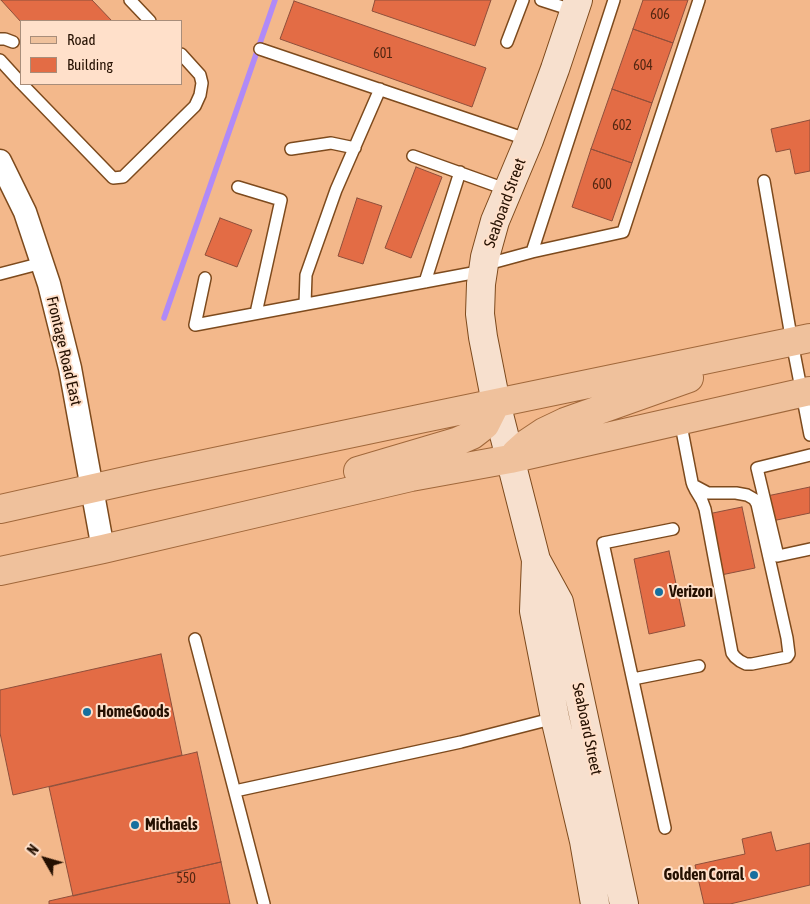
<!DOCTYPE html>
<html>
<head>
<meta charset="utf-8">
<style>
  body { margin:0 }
  #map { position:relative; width:810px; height:904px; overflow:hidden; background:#f3b88b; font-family:"Asap Condensed",sans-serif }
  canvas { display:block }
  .legend { position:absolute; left:20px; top:20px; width:162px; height:65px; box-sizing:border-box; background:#ffe0ca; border:1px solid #a88d7a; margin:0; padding:6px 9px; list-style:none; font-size:15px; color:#251001 }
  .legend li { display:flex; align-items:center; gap:10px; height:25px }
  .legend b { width:25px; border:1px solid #a88d7a }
  .north { position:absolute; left:20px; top:834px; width:50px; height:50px; -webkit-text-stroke:4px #ffe0ca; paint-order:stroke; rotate:308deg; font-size:14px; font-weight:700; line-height:20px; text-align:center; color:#251001 }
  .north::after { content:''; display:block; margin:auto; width:18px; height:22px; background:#251001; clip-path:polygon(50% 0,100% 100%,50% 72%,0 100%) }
</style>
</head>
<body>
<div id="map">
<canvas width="810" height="904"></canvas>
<ul class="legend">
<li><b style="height:6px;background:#efc19c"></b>Road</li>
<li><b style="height:14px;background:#e36c45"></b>Building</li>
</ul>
<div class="north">N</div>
</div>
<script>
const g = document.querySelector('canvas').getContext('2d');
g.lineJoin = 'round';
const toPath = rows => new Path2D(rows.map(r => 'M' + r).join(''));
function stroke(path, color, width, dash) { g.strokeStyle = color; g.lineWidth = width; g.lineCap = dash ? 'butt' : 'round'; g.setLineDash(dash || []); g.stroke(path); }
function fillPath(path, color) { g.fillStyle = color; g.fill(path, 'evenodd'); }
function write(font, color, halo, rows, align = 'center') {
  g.font = font + ' "Asap Condensed",sans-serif'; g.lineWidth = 4; g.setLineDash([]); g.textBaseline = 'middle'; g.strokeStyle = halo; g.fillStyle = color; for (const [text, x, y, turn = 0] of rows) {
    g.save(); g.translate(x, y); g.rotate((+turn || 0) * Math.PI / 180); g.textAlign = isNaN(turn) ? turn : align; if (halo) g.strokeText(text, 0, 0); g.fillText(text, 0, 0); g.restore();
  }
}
stroke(toPath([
  [164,318,275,0]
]), '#b08af7', 5.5);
const building = toPath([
  [1,0,92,0,112,21,21,22,1,0],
  [375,0,491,0,475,46,372,11,375,0],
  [643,0,688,0,673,43,633,29,643,0],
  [294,1,486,68,472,107,280,39,294,1],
  [633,29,673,43,652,103,612,89,633,29],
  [612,89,652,103,632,163,591,149,612,89],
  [810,120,810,171,795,174,790,149,776,152,771,129,810,120],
  [591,149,632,163,612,221,572,207,591,149],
  [416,167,442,177,411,258,385,248,416,167],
  [357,198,382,206,363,264,338,256,357,198],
  [220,218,252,230,237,267,205,255,220,218],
  [810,487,810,513,772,521,767,496,810,487],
  [742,507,755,568,721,575,708,514,742,507],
  [669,551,685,626,649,634,634,559,669,551],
  [161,654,182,755,13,795,0,733,0,690,161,654],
  [197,752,221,862,73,896,49,787,197,752],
  [771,832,776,851,810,843,810,885,730,904,704,904,695,865,745,854,742,839,771,832],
  [221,862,230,904,49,904,49,901,221,862]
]);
fillPath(building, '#e36c45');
stroke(building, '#8e4f3b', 1);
const lane = toPath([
  [130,0,150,21],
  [541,0,575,11],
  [0,39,5,39,13,42],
  [507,42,523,0],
  [260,49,529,140],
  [0,60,21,83],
  [22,84,113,178,123,177,195,106,200,95,202,83,200,75,181,54],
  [291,149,331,143,355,148],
  [413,156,508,190],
  [764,181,792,342,810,435],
  [238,187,281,200,256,313],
  [532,252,623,232,699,0],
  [484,265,532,252,614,0],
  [0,274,42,263],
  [205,278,195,325,483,271],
  [425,282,460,172],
  [305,304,306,275,336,190,380,89],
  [680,420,692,482,693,485,696,491,702,501,705,509,732,653,735,657,740,661,746,664,752,664,787,657,789,654,787,638,757,504,754,499,747,495,736,493,708,493,693,485],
  [810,455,757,468,778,556,810,549],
  [195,639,264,904],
  [633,679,699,666],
  [235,791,461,742,555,718],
  [665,828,603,543,673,529]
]);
const street = toPath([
  [0,161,25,212,49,284,70,368,103,549]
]);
const secondary = toPath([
  [578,0,555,69,529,140,495,221,485,257,483,271,481,284,480,314,483,337,496,403,536,560,559,602,624,904],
  [536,560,534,611,555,718,584,841,595,904]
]);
const primary = toPath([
  [516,453,526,444,544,432,565,422,689,378],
  [358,471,456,442,472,435,485,425,496,403],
  [0,509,148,476,424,418,810,338],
  [0,571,103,549,411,477,510,459,810,391]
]);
stroke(lane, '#7d4a1d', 14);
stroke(street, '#7d4a1d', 25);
stroke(secondary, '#7d4a1d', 30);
stroke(primary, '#a1683b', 30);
stroke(lane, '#fff', 11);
stroke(street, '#fff', 22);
stroke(secondary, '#f7e0ce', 28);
stroke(primary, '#efc19c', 28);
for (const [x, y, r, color] of [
  [659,592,5,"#16709f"],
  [87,712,5,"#16709f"],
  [135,825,5,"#16709f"],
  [754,875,5,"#16709f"]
]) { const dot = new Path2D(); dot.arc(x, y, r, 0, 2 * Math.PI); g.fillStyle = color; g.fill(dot); stroke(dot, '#ffe0ca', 2); }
write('14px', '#542712', null, [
  ["606",660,15],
  ["601",383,54],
  ["604",643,66],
  ["602",622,126],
  ["600",602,185],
  ["550",186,879]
]);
write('16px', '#251001', '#ffe0ca', [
  ["Seaboard Street",505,203,-70],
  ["Frontage Road East",64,351,77],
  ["Seaboard Street",587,729,78]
]);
write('bold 16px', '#251001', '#ffe0ca', [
  ["Verizon",669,592],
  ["HomeGoods",97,712],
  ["Michaels",145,825],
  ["Golden Corral",744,875,"right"]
], 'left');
</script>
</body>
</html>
